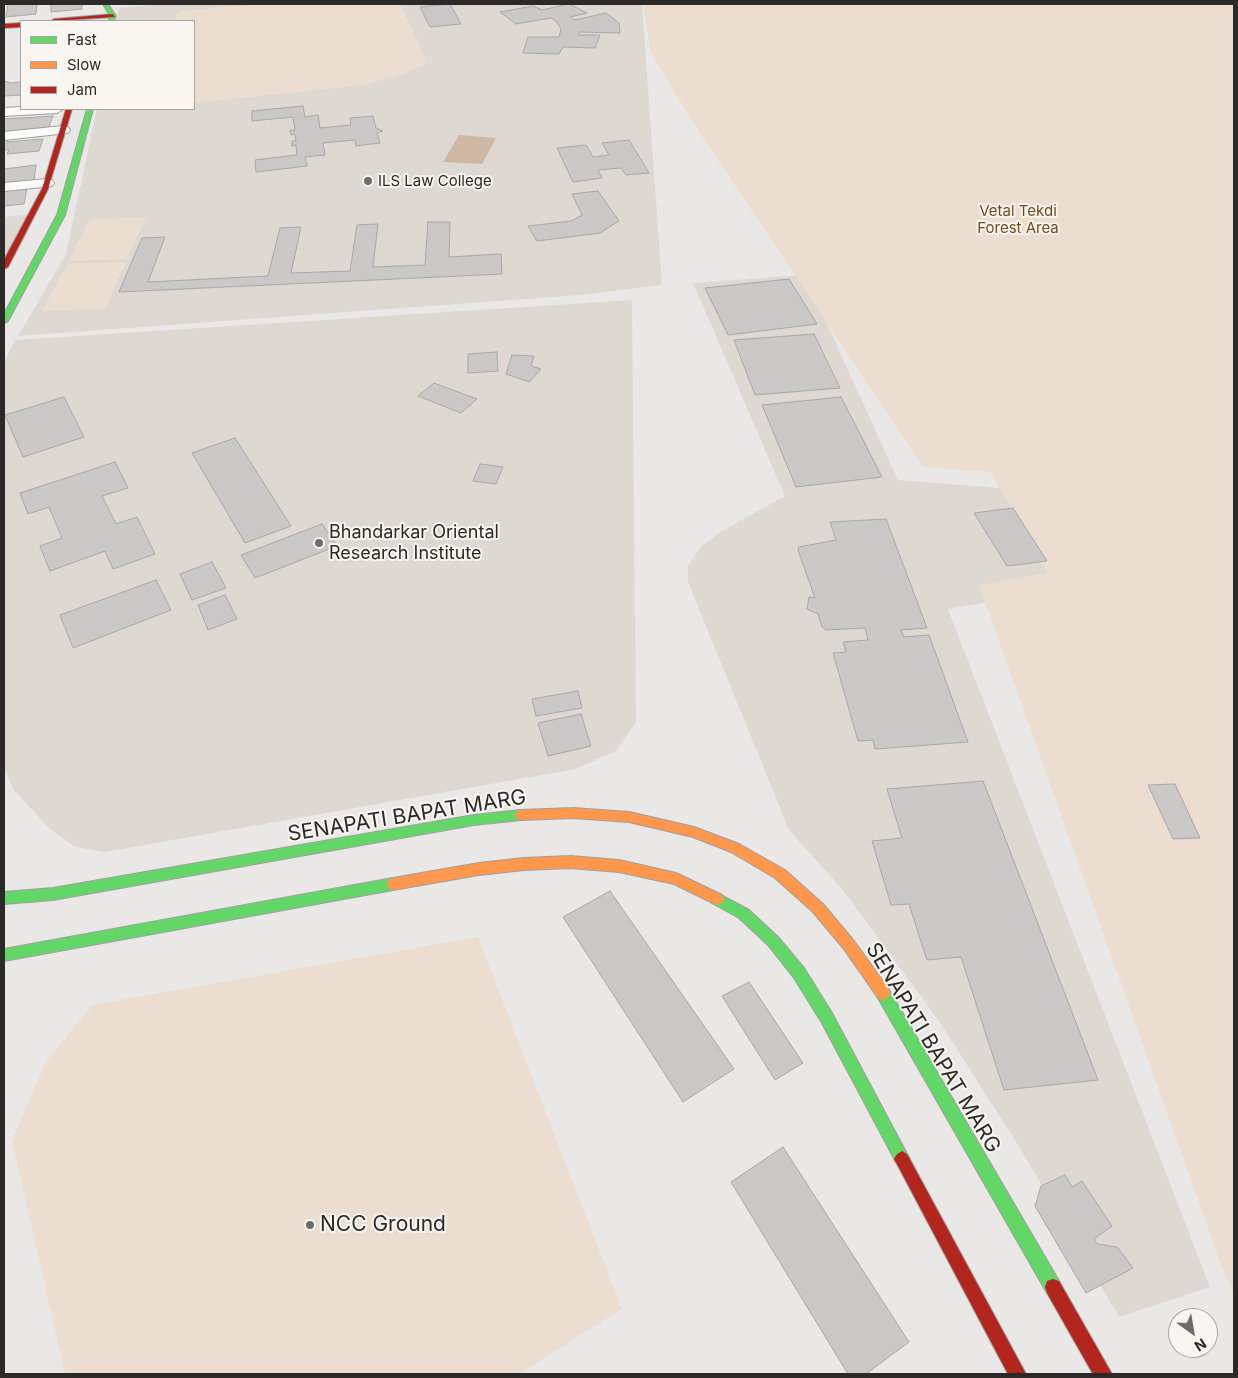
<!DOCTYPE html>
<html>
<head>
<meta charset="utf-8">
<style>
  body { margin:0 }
  #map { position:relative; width:1238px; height:1378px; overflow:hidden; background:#eae8e6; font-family:Inter,sans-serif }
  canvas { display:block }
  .frame { position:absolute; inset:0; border:5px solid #2b2a29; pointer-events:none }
  .legend { position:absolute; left:20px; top:20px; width:175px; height:90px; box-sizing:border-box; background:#f9f5f1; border:1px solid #a7a4a1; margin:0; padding:6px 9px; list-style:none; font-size:15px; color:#2b2a29 }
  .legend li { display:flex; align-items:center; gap:10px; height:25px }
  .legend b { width:25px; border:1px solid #a7a4a1 }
  .north { position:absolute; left:1168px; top:1308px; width:50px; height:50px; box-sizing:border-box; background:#f9f5f1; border:1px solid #a7a4a1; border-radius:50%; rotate:148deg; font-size:14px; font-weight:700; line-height:20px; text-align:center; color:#2b2a29 }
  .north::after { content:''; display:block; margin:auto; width:18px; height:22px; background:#6e6c6b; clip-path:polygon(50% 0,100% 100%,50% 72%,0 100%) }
</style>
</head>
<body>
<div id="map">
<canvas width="1238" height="1378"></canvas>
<div class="frame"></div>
<ul class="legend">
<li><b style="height:6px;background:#63d668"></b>Fast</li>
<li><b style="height:6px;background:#ff974d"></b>Slow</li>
<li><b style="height:6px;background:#b3261e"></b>Jam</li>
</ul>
<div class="north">N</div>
</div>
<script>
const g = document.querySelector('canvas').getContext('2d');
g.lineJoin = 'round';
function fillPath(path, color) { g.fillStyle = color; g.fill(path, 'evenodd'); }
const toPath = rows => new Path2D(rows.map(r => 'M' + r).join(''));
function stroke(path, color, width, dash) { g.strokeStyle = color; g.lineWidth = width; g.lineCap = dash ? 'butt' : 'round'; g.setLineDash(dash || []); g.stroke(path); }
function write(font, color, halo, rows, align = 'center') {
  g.font = font + ' Inter,sans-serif'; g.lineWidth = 4; g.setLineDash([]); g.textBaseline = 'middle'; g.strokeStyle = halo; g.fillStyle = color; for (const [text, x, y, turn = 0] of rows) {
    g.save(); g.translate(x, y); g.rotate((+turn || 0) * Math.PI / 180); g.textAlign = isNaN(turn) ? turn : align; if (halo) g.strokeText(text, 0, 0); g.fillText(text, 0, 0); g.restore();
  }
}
fillPath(toPath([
  [158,4,642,4,662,285,581,295,18,336,66,254,97,109,194,109,194,21,116,21,119,8],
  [32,214,26,230,4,264,4,217],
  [805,275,898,480,1013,489,1071,588,948,609,1210,1287,1119,1317,1018,1145,939,1021,843,890,789,830,688,582,688,565,702,546,720,532,785,496,693,283],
  [632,300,636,722,616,751,576,769,105,852,75,847,50,829,13,789,4,766,4,363,15,340]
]), '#ded8d2');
fillPath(toPath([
  [264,4,400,4,428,63,407,73,364,85,194,103,194,21,175,21,176,14,184,11],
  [643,4,1234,4,1234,1293,1224,1273,979,585,1048,573,990,472,923,467,691,120,651,53],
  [146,217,127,259,68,261,90,219],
  [126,262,105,309,42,311,67,264],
  [478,937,622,1309,519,1374,65,1374,12,1141,45,1063,92,1005]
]), '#ebded1');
fillPath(toPath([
  [459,135,496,138,482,164,443,162]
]), '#ceb8a3');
const building = toPath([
  [8,4,37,4,36,14,6,17,8,4],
  [51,4,82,4,82,9,51,12,51,4],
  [450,4,461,24,430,27,420,7,450,4],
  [569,4,587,13,570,17,575,20,606,13,619,23,620,33,579,32,579,35,600,35,595,48,563,47,559,54,523,53,528,37,559,37,561,29,557,22,551,18,516,24,500,12,533,6,542,10,569,4],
  [4,81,11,83,21,82,21,95,4,96,4,81],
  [303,106,305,117,318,115,320,128,351,125,350,118,373,116,376,128,383,131,377,133,380,143,356,146,355,140,323,143,325,155,305,157,307,166,256,172,255,160,297,155,296,145,292,146,292,141,296,141,295,134,291,135,290,130,295,130,293,117,252,121,252,111,303,106],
  [53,116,48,129,4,132,4,119,53,116],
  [4,137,9,137,7,142,43,139,39,151,7,154,9,150,4,150,4,137],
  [629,140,649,173,626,175,621,168,598,170,602,178,573,182,557,148,586,145,593,157,609,155,602,143,629,140],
  [36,165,34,180,4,184,4,169,36,165],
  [27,188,24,204,4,206,4,191,27,188],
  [598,191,619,221,600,233,537,241,528,226,571,221,582,215,572,194,598,191],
  [428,222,450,222,449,257,501,254,502,274,119,292,142,238,165,237,148,282,268,276,280,228,301,227,291,273,350,271,357,225,378,224,373,267,425,265,428,222],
  [789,279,817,324,728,335,705,288,789,279],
  [814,334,840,388,755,395,734,340,814,334],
  [497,352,498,371,468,373,468,354,497,352],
  [512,355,534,356,531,366,541,369,529,382,506,374,512,355],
  [434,383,477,399,461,413,418,396,434,383],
  [64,397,84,437,23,457,5,415,64,397],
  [841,397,882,477,796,487,762,405,841,397],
  [235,438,291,526,245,543,192,453,235,438],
  [115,462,128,488,102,496,116,524,137,517,155,554,113,569,105,551,50,571,40,546,62,538,49,507,28,514,20,493,115,462],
  [480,464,503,467,496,484,473,481,480,464],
  [1013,508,1047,561,1007,566,974,513,1013,508],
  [886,519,927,628,901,630,904,637,929,635,968,742,875,749,873,740,858,741,833,653,846,652,843,642,868,640,865,628,826,630,822,627,818,614,807,609,809,597,815,598,798,550,799,547,836,540,830,522,886,519],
  [322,524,337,546,255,578,241,555,322,524],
  [212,562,226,588,192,600,180,574,212,562],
  [156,580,171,610,73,648,60,615,156,580],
  [225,595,237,619,208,630,198,605,225,595],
  [578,691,582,708,536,716,532,699,578,691],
  [581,714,591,746,548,756,538,723,581,714],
  [983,781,1098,1080,1004,1090,961,957,927,960,909,904,891,905,872,841,902,838,887,789,983,781],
  [1175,784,1200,838,1173,839,1148,785,1175,784],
  [610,891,734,1069,683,1102,563,917,610,891],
  [749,982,803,1063,775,1080,722,996,749,982],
  [783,1147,909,1342,866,1374,848,1374,731,1182,783,1147],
  [1065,1175,1072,1187,1082,1181,1112,1226,1094,1239,1097,1244,1117,1247,1133,1268,1086,1293,1035,1206,1041,1186,1065,1175]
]);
fillPath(building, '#cbc9c7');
stroke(building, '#a9a8a6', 1);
const street = toPath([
  [21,107,21,109,63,109,57,113,4,116,4,108,21,107],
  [63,126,68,127,70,130,68,133,4,140,4,132,63,126],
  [47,179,52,180,54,183,52,186,4,191,4,183,47,179]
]);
const fast = toPath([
  [103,4,108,4,116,16,114,21,109,21,110,16,103,4],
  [87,109,93,109,65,215,8,321,4,323,4,314,57,215,87,109],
  [521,810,525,811,527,815,525,819,521,820,474,825,53,900,4,904,4,892,53,888,474,815,521,810],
  [393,878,398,880,399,884,398,888,393,890,4,961,4,949,393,878],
  [717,893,749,910,778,937,804,968,832,1013,907,1154,910,1159,907,1164,902,1167,897,1164,822,1023,794,978,768,945,739,918,712,903,710,899,712,895,717,893],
  [883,986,888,988,1059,1281,1061,1287,1059,1293,1053,1295,1047,1293,878,998,876,993,878,988,883,986]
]);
const slow = toPath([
  [573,808,629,812,694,827,739,844,785,870,823,904,854,941,888,988,890,993,888,998,883,1000,878,998,844,949,813,912,775,878,731,852,693,837,629,822,573,818,521,820,517,819,515,815,517,811,521,810,573,808],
  [570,856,619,860,676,873,722,895,724,899,722,903,717,905,674,884,619,872,570,868,524,870,479,875,393,890,388,888,387,884,388,880,393,878,479,863,524,858,570,856]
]);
const jam = toPath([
  [113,14,115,17,51,21,54,19,113,14],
  [21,23,21,27,4,28,4,24,21,23],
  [66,109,72,109,48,189,8,267,4,269,4,260,42,189,66,109],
  [902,1151,907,1154,1026,1374,1008,1374,897,1164,894,1159,897,1154,902,1151],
  [1053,1279,1059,1281,1112,1374,1093,1374,1047,1293,1045,1287,1047,1281,1053,1279]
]);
stroke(street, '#a19f9e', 2);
stroke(fast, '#a19f9e', 2);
stroke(slow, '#a19f9e', 2);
stroke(jam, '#a19f9e', 2);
fillPath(street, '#fcfcfb');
fillPath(fast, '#63d668');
fillPath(slow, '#ff974d');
fillPath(jam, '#b3261e');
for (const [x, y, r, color] of [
  [368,181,5,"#6e6c6b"],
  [319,543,5,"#6e6c6b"],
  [310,1225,5,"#6e6c6b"]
]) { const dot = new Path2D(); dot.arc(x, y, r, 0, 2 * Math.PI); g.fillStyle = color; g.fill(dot); stroke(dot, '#f9f5f1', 2); }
write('15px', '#2b2a29', '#f9f5f1', [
  ["ILS Law College",378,181]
], 'left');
write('15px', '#744b1b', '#f9f5f1', [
  ["Vetal Tekdi",1018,211],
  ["Forest Area",1018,228]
]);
write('18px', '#2b2a29', '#f9f5f1', [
  ["Bhandarkar Oriental",329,533],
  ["Research Institute",329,554]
], 'left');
write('21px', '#2b2a29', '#f9f5f1', [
  ["SENAPATI BAPAT MARG",407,816,-9],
  ["SENAPATI BAPAT MARG",933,1048,59]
]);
write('21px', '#2b2a29', '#f9f5f1', [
  ["NCC Ground",320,1225]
], 'left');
</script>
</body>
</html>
